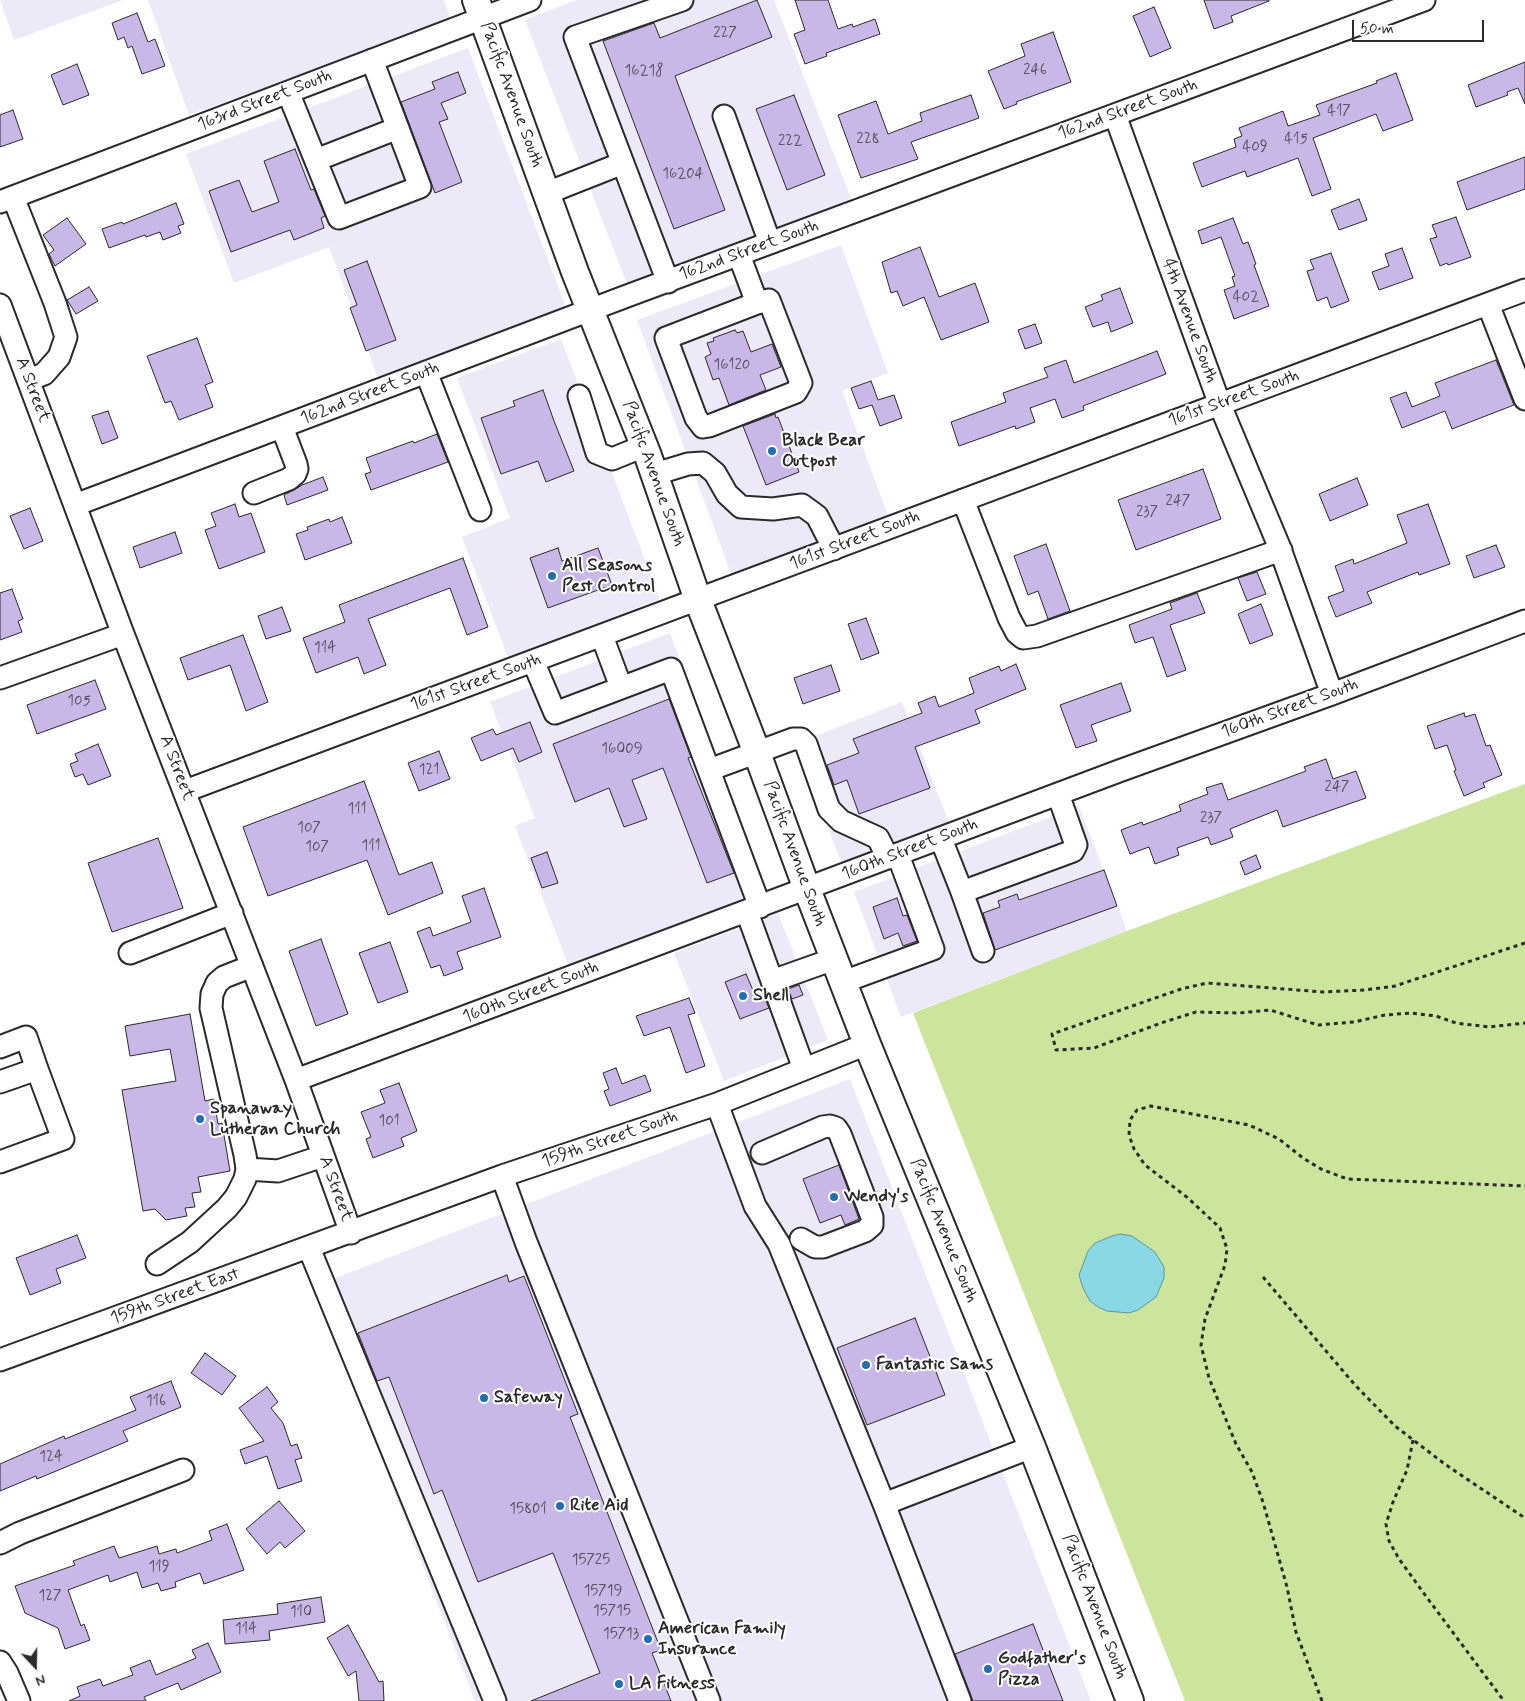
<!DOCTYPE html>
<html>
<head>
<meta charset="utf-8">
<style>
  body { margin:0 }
  #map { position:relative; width:1525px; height:1701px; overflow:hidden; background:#fff; font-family:Mynerve,sans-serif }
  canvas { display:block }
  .north { position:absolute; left:10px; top:1641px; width:50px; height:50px; -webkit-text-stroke:4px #fff; paint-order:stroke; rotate:159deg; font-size:14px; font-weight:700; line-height:20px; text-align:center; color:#2b2b2b }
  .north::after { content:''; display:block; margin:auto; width:18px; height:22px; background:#2b2b2b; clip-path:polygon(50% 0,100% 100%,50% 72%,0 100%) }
  .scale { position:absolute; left:1352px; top:20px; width:132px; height:22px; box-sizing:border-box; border:2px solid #2b2b2b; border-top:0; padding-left:6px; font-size:15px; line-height:18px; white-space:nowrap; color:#2b2b2b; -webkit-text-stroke:4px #fff; paint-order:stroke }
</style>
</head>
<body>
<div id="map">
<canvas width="1525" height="1701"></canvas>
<div class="north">N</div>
<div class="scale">50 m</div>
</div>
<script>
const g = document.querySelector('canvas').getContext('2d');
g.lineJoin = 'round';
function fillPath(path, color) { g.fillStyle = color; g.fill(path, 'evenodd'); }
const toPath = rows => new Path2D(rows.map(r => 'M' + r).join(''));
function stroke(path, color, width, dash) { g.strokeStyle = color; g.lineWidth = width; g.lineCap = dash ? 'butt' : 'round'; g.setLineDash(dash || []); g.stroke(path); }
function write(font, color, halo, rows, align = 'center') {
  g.font = font + ' Mynerve,sans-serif'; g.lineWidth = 4; g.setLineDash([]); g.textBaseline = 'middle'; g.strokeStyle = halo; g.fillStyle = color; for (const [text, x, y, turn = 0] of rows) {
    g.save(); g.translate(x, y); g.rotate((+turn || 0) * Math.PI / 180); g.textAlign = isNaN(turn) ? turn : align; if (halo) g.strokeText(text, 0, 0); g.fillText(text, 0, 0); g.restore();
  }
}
fillPath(toPath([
  [0,0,123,0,14,40],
  [148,0,444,0,451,20,189,115],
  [576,0,774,0,852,201,628,287,525,20],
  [468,48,567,310,379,381,329,247,234,283,186,154],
  [841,245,888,373,842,391,890,521,733,579,637,320],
  [561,339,660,599,508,657,462,537,510,518,457,378],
  [670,633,768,892,569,967,515,826,535,818,490,702],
  [902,702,950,825,843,867,795,744],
  [1079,806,1127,931,901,1017,854,892],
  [778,913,828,1040,724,1081,674,953],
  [850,1079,1091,1701,475,1701,315,1286]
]), '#eee9f8');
fillPath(toPath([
  [1525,784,1525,1701,1185,1701,913,1013,1127,931]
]), '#cce59c');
const water = toPath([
  [1120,1234,1132,1236,1155,1252,1164,1267,1164,1278,1156,1297,1138,1310,1129,1313,1107,1311,1098,1307,1090,1301,1083,1288,1079,1275,1088,1251,1095,1243,1112,1236,1120,1234]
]);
fillPath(water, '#89d8e6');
stroke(water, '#63939b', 1);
const building = toPath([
  [757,0,772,37,675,76,725,210,674,229,603,41,654,23,660,38,757,0],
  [795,0,828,0,838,29,852,24,853,27,875,19,880,34,826,53,827,56,805,64,794,34,805,30,795,0],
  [1204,0,1269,0,1269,1,1231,16,1233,22,1214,29,1204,0],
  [1154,7,1171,48,1150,57,1133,16,1154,7],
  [137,13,148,42,155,39,165,66,142,74,132,46,128,48,124,37,118,40,112,23,137,13],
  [1053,32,1071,82,1016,102,1017,104,1004,109,988,71,1025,56,1021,44,1053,32],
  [1525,62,1525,104,1518,88,1507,92,1508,95,1476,107,1468,85,1525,62],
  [77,64,89,95,63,105,51,75,77,64],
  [458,72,466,93,441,103,448,119,439,122,462,182,435,193,401,102,435,89,432,82,458,72],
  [1396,73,1413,120,1383,131,1376,114,1313,138,1331,189,1312,196,1298,158,1247,177,1245,171,1202,187,1193,163,1236,147,1234,139,1242,136,1239,128,1283,111,1288,126,1320,115,1316,105,1377,83,1376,81,1396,73],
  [794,95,825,175,787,190,756,109,794,95],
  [971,95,979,118,911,142,918,159,861,178,838,115,876,101,888,134,922,121,920,113,971,95],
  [13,110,23,139,0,147,0,115,13,110],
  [295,149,311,190,314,189,325,216,321,218,324,228,294,240,290,230,231,252,209,191,239,180,252,212,279,202,264,161,295,149],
  [1525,157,1525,189,1467,210,1457,182,1525,157],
  [1359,199,1367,220,1339,230,1331,210,1359,199],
  [176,203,184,224,178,226,181,233,163,240,160,232,146,237,145,235,109,248,102,229,122,222,123,224,176,203],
  [1456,217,1471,257,1448,265,1447,263,1440,266,1430,239,1437,237,1432,225,1456,217],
  [67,218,86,244,55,266,49,254,54,250,43,235,67,218],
  [1233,218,1243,244,1248,242,1256,264,1254,265,1269,306,1234,319,1224,290,1235,286,1232,277,1235,276,1221,237,1202,244,1198,231,1233,218],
  [920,247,939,297,975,283,989,322,941,340,924,297,903,306,897,291,891,293,882,262,920,247],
  [1402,248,1413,278,1379,290,1372,272,1389,266,1385,254,1402,248],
  [1331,253,1349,301,1331,308,1327,297,1317,301,1307,271,1314,269,1310,260,1331,253],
  [367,261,396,340,366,351,350,308,357,305,344,270,367,261],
  [89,287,98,301,76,314,67,300,89,287],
  [1120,288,1133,323,1111,332,1108,322,1093,327,1085,307,1103,300,1101,295,1120,288],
  [1035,324,1042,343,1025,349,1018,330,1035,324],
  [735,330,737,333,743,331,751,352,772,344,781,367,760,375,766,390,729,405,719,378,713,380,705,357,711,354,707,343,714,341,713,338,735,330],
  [197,338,213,382,205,385,213,407,179,420,171,401,165,403,147,356,197,338],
  [1157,351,1166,374,1083,406,1084,410,1062,418,1055,399,1030,408,1035,422,1016,429,1015,426,959,446,951,422,1006,402,1003,393,1048,377,1044,368,1066,360,1074,383,1157,351],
  [1496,360,1514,405,1452,429,1445,411,1402,428,1390,398,1406,392,1412,407,1440,396,1435,383,1496,360],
  [871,381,878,400,894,395,902,418,880,426,872,405,859,409,851,388,871,381],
  [543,390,554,421,574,471,546,482,538,461,501,474,481,418,515,406,513,401,543,390],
  [108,411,118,438,102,444,92,416,108,411],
  [775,414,776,418,778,417,799,472,766,485,743,426,775,414],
  [437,434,448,462,371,490,365,474,371,472,366,458,413,441,414,443,437,434],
  [1203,469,1221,519,1136,550,1118,500,1203,469],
  [323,477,328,490,287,505,284,495,294,490,302,485,323,477],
  [1357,478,1368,505,1330,521,1319,494,1357,478],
  [235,504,239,517,251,513,265,552,219,569,205,530,216,526,211,513,235,504],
  [1428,504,1450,564,1419,575,1418,572,1367,592,1372,603,1336,617,1328,597,1344,591,1335,566,1353,559,1354,564,1407,543,1397,515,1428,504],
  [30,508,43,541,24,549,10,516,30,508],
  [342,517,352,543,305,560,296,534,308,530,307,527,329,519,330,522,342,517],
  [175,532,182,553,140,568,133,547,175,532],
  [1046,544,1070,611,1048,619,1038,591,1028,595,1014,556,1046,544],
  [1496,545,1505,567,1474,578,1466,556,1496,545],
  [558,548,562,561,598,548,612,585,548,608,530,558,558,548],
  [463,558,488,627,467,635,450,588,368,619,386,665,364,674,358,657,316,673,303,638,345,622,339,605,463,558],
  [1257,572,1266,594,1247,601,1238,578,1257,572],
  [12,589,23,619,18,621,22,632,0,640,0,593,12,589],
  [1197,593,1205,613,1170,625,1186,670,1167,677,1153,637,1135,643,1129,625,1172,609,1170,603,1197,593],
  [1261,604,1273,635,1250,644,1238,614,1261,604],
  [282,607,291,631,266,639,258,616,282,607],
  [866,618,879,653,861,660,848,624,866,618],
  [243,635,268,702,246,711,230,665,188,680,180,658,243,635],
  [1016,664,1026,689,975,710,980,723,915,747,930,788,859,814,847,780,834,785,827,765,859,753,853,739,922,713,918,703,935,696,939,707,974,693,969,678,999,666,1001,671,1016,664],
  [831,665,840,691,803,704,794,678,831,665],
  [95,680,106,709,37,734,27,705,95,680],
  [1121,683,1131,711,1091,725,1097,741,1076,748,1060,705,1121,683],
  [669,699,691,757,688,758,734,873,707,883,663,768,632,780,647,819,624,827,609,788,575,802,553,744,669,699],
  [1464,713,1465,717,1475,714,1486,746,1490,745,1502,775,1483,783,1485,787,1464,796,1454,771,1456,770,1447,745,1435,749,1427,726,1464,713],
  [530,722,542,752,519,762,513,748,481,761,471,738,493,729,496,735,530,722],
  [98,744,111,776,88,785,83,774,75,777,70,764,78,761,75,754,98,744],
  [439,751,450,779,419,791,408,763,439,751],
  [1326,759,1333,779,1356,771,1366,798,1283,827,1277,810,1230,829,1233,837,1211,845,1208,837,1177,848,1179,855,1155,864,1149,847,1130,854,1121,830,1142,822,1143,825,1181,811,1179,805,1208,794,1206,788,1222,783,1228,800,1306,771,1304,767,1326,759],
  [364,781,399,875,432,862,443,893,388,915,367,860,268,896,243,827,364,781],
  [158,838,183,908,112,932,88,863,158,838],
  [547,852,558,883,542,888,531,858,547,852],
  [1256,855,1261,868,1245,875,1240,862,1256,855],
  [1104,870,1117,906,995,950,983,913,1000,907,998,901,1017,894,1019,900,1104,870],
  [484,888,501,937,457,952,463,969,444,976,440,965,431,968,417,932,430,927,433,936,471,922,462,896,484,888],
  [897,898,903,916,907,915,917,941,903,946,898,933,884,939,873,907,897,898],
  [321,939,348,1014,316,1026,289,951,321,939],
  [390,942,408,992,378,1003,359,953,390,942],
  [746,974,756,997,763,994,769,1008,740,1019,725,982,746,974],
  [799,985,803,995,792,999,788,989,799,985],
  [689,998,695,1013,688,1015,705,1066,686,1073,670,1027,644,1036,636,1016,689,998],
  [190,1014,205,1101,214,1099,218,1124,222,1123,230,1171,198,1177,201,1192,192,1193,195,1207,185,1208,187,1216,166,1220,155,1209,143,1211,122,1090,176,1081,170,1049,130,1056,125,1026,190,1014],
  [616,1068,622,1084,645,1075,651,1091,610,1106,604,1091,609,1089,603,1073,616,1068],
  [399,1083,417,1131,401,1138,404,1146,373,1158,366,1139,371,1137,361,1112,385,1103,380,1090,399,1083],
  [839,1165,859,1219,845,1225,841,1215,820,1223,803,1179,839,1165],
  [77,1235,86,1258,56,1269,61,1283,30,1295,16,1258,77,1235],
  [507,1275,509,1282,524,1276,578,1414,570,1417,661,1650,652,1653,671,1701,531,1701,600,1673,553,1553,478,1582,442,1490,434,1494,389,1377,377,1381,358,1333,507,1275],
  [915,1318,945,1395,867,1425,837,1348,915,1318],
  [205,1353,236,1376,222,1395,191,1373,205,1353],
  [171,1381,181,1407,123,1431,128,1441,37,1479,36,1476,0,1491,0,1464,64,1436,65,1439,136,1410,130,1397,171,1381],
  [267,1387,278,1402,271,1408,283,1423,291,1446,297,1444,302,1458,295,1460,302,1481,278,1489,267,1456,245,1464,240,1450,264,1441,239,1408,267,1387],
  [279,1501,305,1531,285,1548,280,1542,267,1554,246,1529,279,1501],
  [227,1524,244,1570,204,1584,200,1573,175,1582,176,1587,161,1591,158,1583,142,1588,137,1572,110,1582,108,1575,68,1590,81,1626,84,1624,90,1640,65,1649,58,1628,25,1613,15,1586,75,1565,73,1561,114,1546,119,1558,157,1546,159,1554,176,1549,177,1553,212,1540,209,1531,227,1524],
  [321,1597,325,1622,269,1631,270,1640,225,1644,223,1620,278,1614,277,1604,321,1597],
  [1033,1624,1063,1701,973,1701,955,1654,1033,1624],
  [348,1625,379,1682,383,1681,384,1701,359,1701,356,1671,348,1676,327,1638,348,1625],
  [208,1643,221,1672,181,1690,178,1683,144,1697,146,1701,69,1701,80,1696,77,1687,100,1679,103,1686,133,1675,130,1668,150,1660,156,1675,196,1658,192,1650,208,1643]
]);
fillPath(building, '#c8b7e7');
stroke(building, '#2b2b2b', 1);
const minor = toPath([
  [288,92,339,218,420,187,372,60],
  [1115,115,1220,405,1279,546,1332,694],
  [724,116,770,243],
  [316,160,398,128],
  [547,193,623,163],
  [13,197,55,303,66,337,59,357,44,374,28,380],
  [0,202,530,0],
  [739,255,757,303,666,338,696,418,703,427,709,426,796,392,801,383,769,300,757,303],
  [668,282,575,37,682,0],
  [1488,304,1525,399],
  [0,305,123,634,296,1080,351,1233],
  [426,372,480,510],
  [579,396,597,453,612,459,644,446],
  [655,474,688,464,703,463,715,473,727,494,741,507,773,509,802,505,817,516,834,549],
  [254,493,289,479,295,474,297,469,296,464,282,427],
  [963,500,1009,618,1017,633,1023,638,1037,636,1281,550],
  [75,505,627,296,1424,0],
  [602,636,621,687],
  [533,661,555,713,671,669,760,907],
  [0,678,123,634],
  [709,770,793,739,801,739,806,744,829,809,841,821,878,838,888,858],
  [185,791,1525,290],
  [941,839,962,892],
  [747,912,804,1069],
  [983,951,962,892,1073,851,1076,845,1058,794],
  [130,953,232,913],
  [772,981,834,959],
  [843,982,933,949,898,855],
  [0,1047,26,1037,37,1069],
  [296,1080,1119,771,1332,694,1525,621],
  [0,1082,37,1069,63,1139,0,1162],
  [717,1104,755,1206,779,1244,884,1504,960,1701],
  [762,1153,823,1127,830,1126,836,1128,840,1134,872,1217,872,1225,865,1231,823,1247,815,1247,801,1239],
  [247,1169,278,1171,323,1156],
  [502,1176,526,1242,709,1701],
  [309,1248,495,1701],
  [157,1264,190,1242,227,1208,236,1197,245,1179,247,1169,245,1155,211,1008,212,994,217,983,224,977,252,966],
  [0,1360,502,1176,717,1104,867,1044],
  [884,1504,1032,1447],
  [0,1543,20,1533,183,1470],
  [0,1662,7,1673,19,1701]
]);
const major = toPath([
  [476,0,575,272,647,453,698,600,754,745,807,889,867,1044,1032,1447,1130,1701]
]);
stroke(minor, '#2b2b2b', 25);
stroke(major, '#2b2b2b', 30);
stroke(toPath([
  [1525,943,1395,986,1365,990,1323,992,1207,983,1181,989,1052,1034,1056,1050,1094,1048,1161,1023,1196,1012,1239,1013,1270,1010,1318,1025,1354,1022,1385,1015,1411,1013,1436,1016,1456,1023,1489,1027,1525,1023],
  [1263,1277,1355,1385,1395,1426,1446,1465,1525,1518],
  [1413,1440,1407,1470,1393,1502,1386,1524,1389,1541,1399,1559,1428,1599,1504,1701],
  [1322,1701,1296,1632,1287,1587,1263,1502,1252,1472,1236,1444,1209,1378,1201,1345,1205,1319,1225,1265,1227,1249,1220,1228,1188,1198,1145,1165,1134,1149,1129,1135,1130,1120,1137,1110,1151,1106,1249,1125,1279,1139,1303,1158,1321,1169,1347,1179,1525,1186]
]), '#2b2b2b', 3, [4, 4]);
stroke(minor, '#fff', 21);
stroke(major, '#fff', 26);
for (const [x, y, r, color] of [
  [772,451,5,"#1f6fb2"],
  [552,576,5,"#1f6fb2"],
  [743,996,5,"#1f6fb2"],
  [200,1119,5,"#1f6fb2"],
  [834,1197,5,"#1f6fb2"],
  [866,1365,5,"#1f6fb2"],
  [484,1398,5,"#1f6fb2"],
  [560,1506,5,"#1f6fb2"],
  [648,1639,5,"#1f6fb2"],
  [988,1669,5,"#1f6fb2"],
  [619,1684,5,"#1f6fb2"]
]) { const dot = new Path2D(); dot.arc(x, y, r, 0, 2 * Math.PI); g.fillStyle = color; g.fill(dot); stroke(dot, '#fff', 2); }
write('15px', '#524e5a', null, [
  ["227",725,34],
  ["246",1035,71],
  ["16218",644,72],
  ["417",1339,112],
  ["228",868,140],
  ["415",1296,140],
  ["222",790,142],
  ["409",1255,148],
  ["16204",683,175],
  ["402",1246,298],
  ["16120",732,366],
  ["247",1178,502],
  ["237",1147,513],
  ["114",325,649],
  ["105",79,702],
  ["16009",622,750],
  ["121",429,771],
  ["247",1337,788],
  ["111",357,810],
  ["237",1211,819],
  ["107",309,829],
  ["111",371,847],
  ["107",317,848],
  ["101",389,1122],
  ["116",156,1402],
  ["124",51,1458],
  ["15801",528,1510],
  ["15725",591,1561],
  ["119",159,1568],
  ["15719",603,1592],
  ["127",50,1597],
  ["15715",612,1612],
  ["110",301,1613],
  ["114",246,1630],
  ["15713",621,1635]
]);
write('18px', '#2b2b2b', '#fff', [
  ["Pacific Avenue South",511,95,70],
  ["163rd Street South",265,101,-21],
  ["162nd Street South",1128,110,-20],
  ["162nd Street South",749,251,-20],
  ["4th Avenue South",1189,321,70],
  ["A Street",32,390,69],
  ["162nd Street South",370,394,-21],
  ["161st Street South",1234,399,-20],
  ["Pacific Avenue South",653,474,70],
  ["161st Street South",855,541,-21],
  ["161st Street South",476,683,-20],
  ["160th Street South",1290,709,-20],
  ["A Street",176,768,69],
  ["160th Street South",910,850,-21],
  ["Pacific Avenue South",794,854,70],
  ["160th Street South",531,993,-21],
  ["159th Street South",610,1140,-19],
  ["A Street",335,1189,70],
  ["Pacific Avenue South",943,1231,68],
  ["159th Street East",175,1297,-20],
  ["Pacific Avenue South",1094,1607,69]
]);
write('bold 18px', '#2b2b2b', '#fff', [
  ["Black Bear",782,441],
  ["Outpost",782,462],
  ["All Seasons",562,566],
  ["Pest Control",562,587],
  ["Shell",753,996],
  ["Spanaway",210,1109],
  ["Lutheran Church",210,1130],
  ["Wendy's",844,1197],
  ["Fantastic Sams",876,1365],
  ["Safeway",494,1398],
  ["Rite Aid",570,1506],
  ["American Family",658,1629],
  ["Insurance",658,1650],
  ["Godfather's",998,1659],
  ["Pizza",998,1680],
  ["LA Fitness",629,1684]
], 'left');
</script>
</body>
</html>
